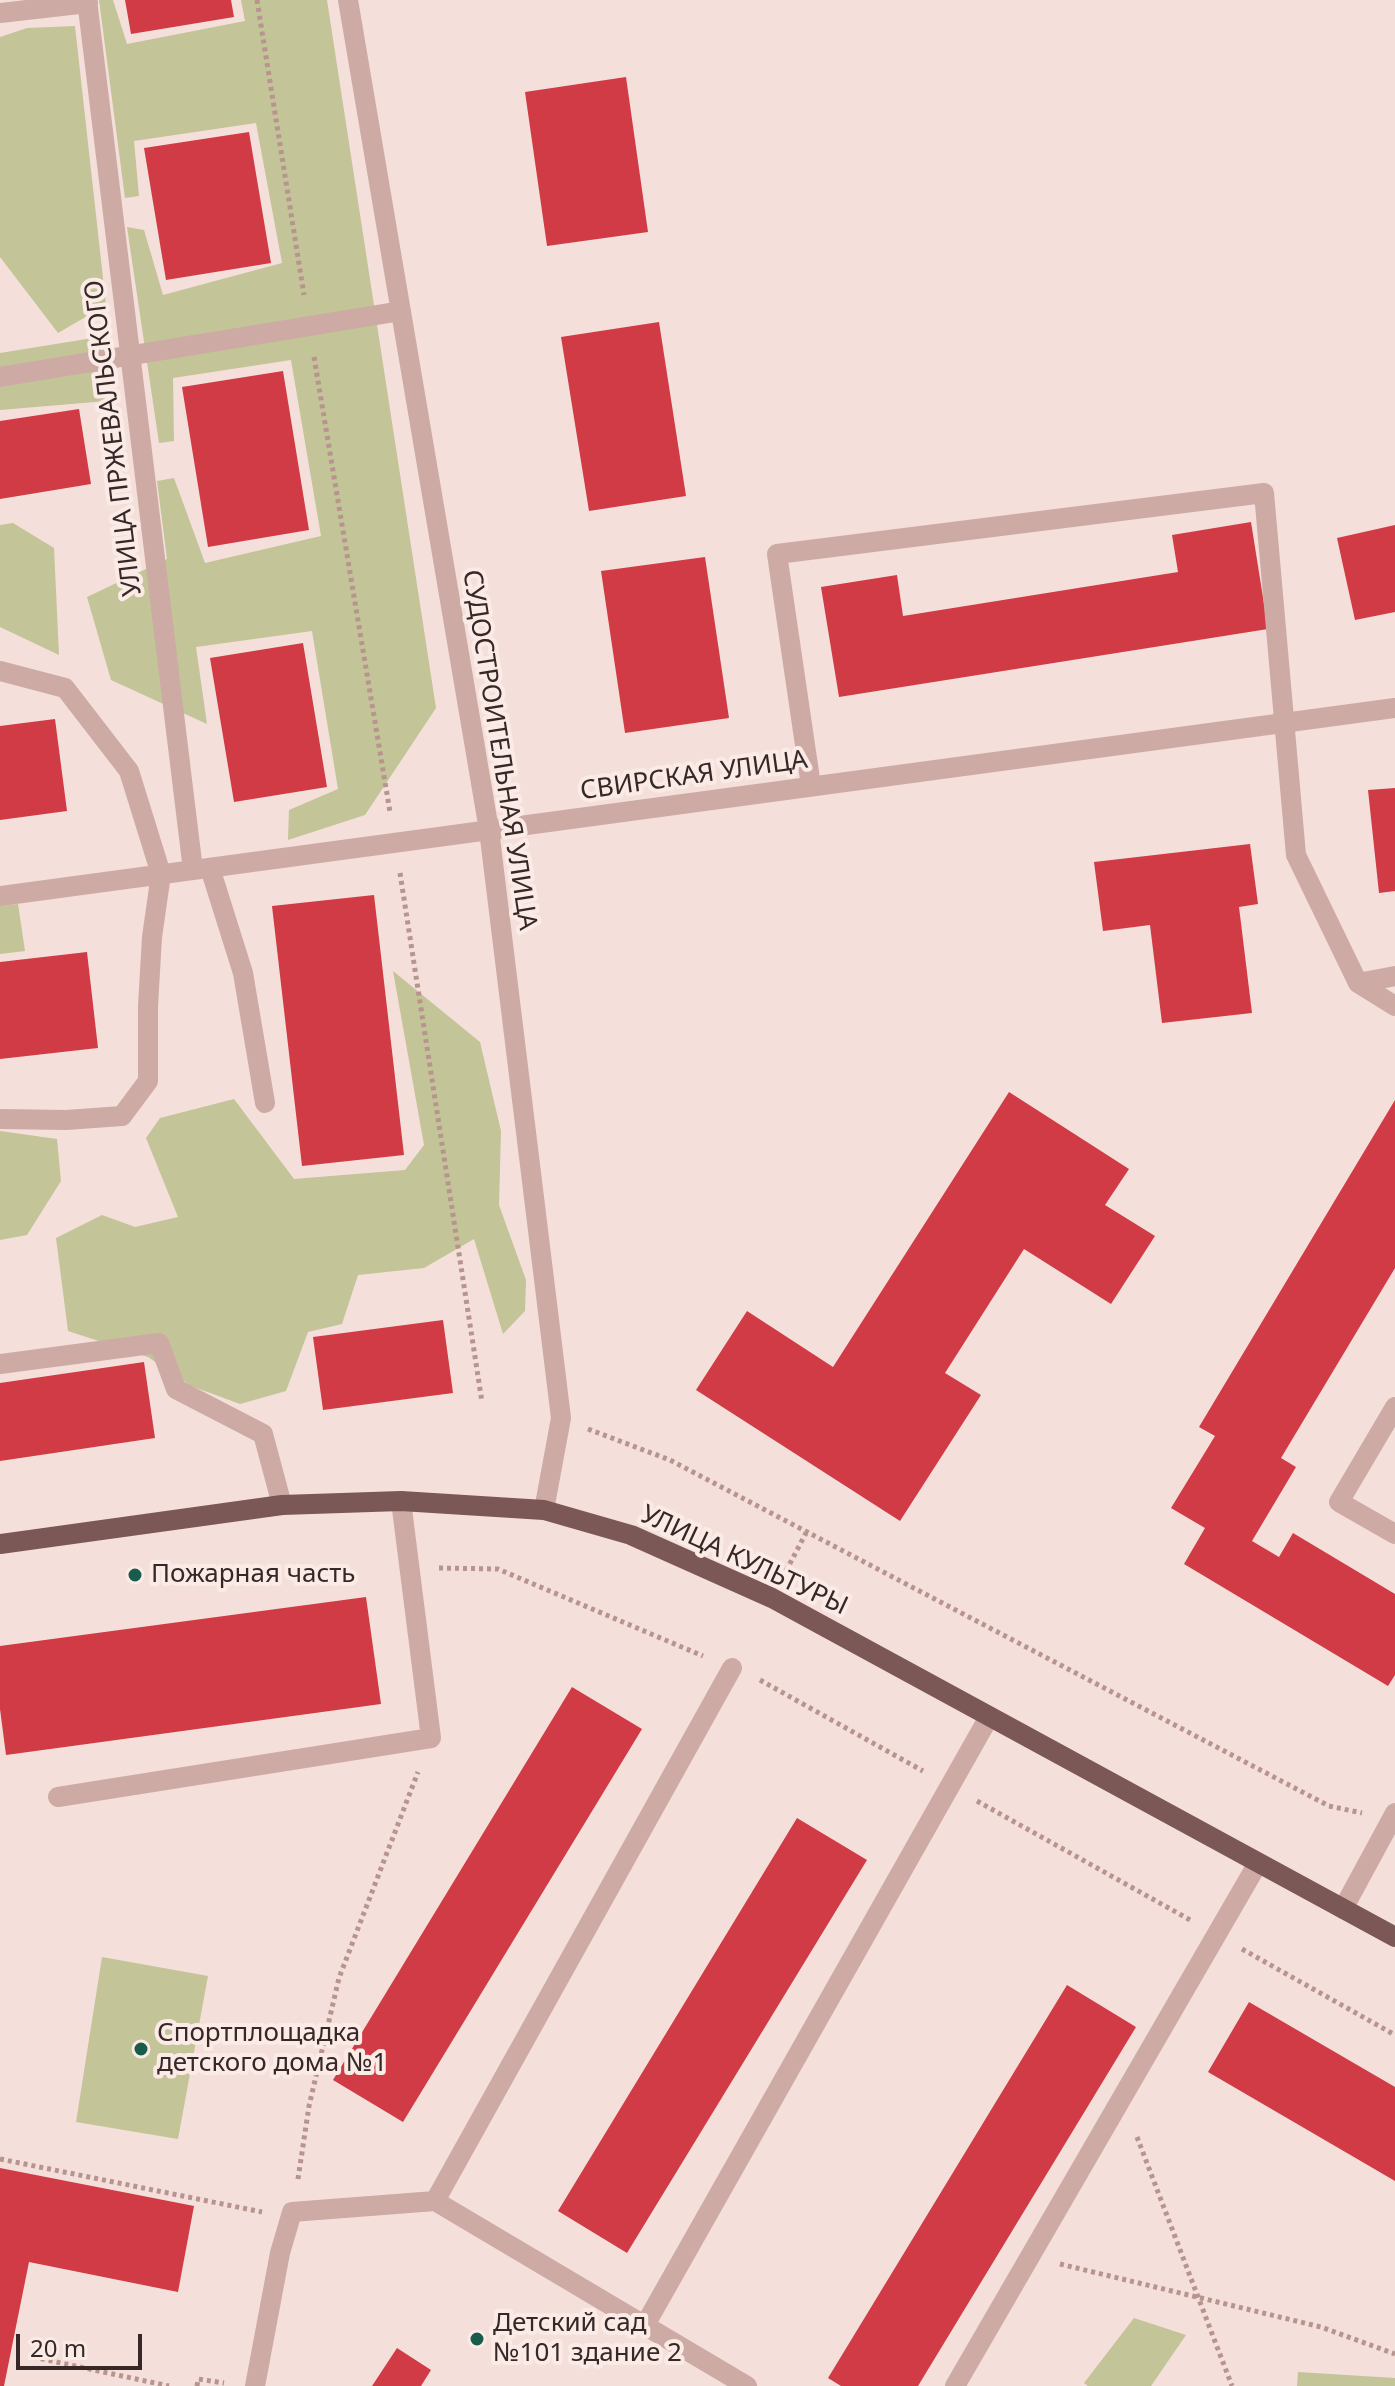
<!DOCTYPE html>
<html>
<head>
<meta charset="utf-8">
<style>
  body { margin:0 }
  #map { position:relative; width:1395px; height:2386px; overflow:hidden; background:#f4dfda; font-family:"Noto Sans",sans-serif }
  canvas { display:block }
  .scale { position:absolute; left:16px; top:2334px; width:126px; height:36px; box-sizing:border-box; border:4px solid #372727; border-top:0; padding-left:10px; font-size:24px; line-height:28px; white-space:nowrap; color:#372727; -webkit-text-stroke:6px #fbebe6; paint-order:stroke }
</style>
</head>
<body>
<div id="map">
<canvas width="1395" height="2386"></canvas>
<div class="scale">20 m</div>
</div>
<script>
const g = document.querySelector('canvas').getContext('2d');
g.lineJoin = 'round';
function fillPath(path, color) { g.fillStyle = color; g.fill(path, 'evenodd'); }
const toPath = rows => new Path2D(rows.map(r => 'M' + r).join(''));
function stroke(path, color, width, dash) { g.strokeStyle = color; g.lineWidth = width; g.lineCap = dash ? 'butt' : 'round'; g.setLineDash(dash || []); g.stroke(path); }
function write(font, color, halo, rows, align = 'center') {
  g.font = font + ' "Noto Sans",sans-serif'; g.lineWidth = 8; g.setLineDash([]); g.textBaseline = 'middle'; g.strokeStyle = halo; g.fillStyle = color; for (const [text, x, y, turn = 0] of rows) {
    g.save(); g.translate(x, y); g.rotate((+turn || 0) * Math.PI / 180); g.textAlign = isNaN(turn) ? turn : align; if (halo) g.strokeText(text, 0, 0); g.fillText(text, 0, 0); g.restore();
  }
}
fillPath(toPath([
  [99,0,113,0,127,44,245,21,241,0,327,0,436,708,365,815,288,840,289,810,338,789,312,631,196,647,207,724,111,680,87,597,167,559,157,481,174,478,205,563,321,536,291,360,173,378,174,441,159,443,127,227,144,230,163,295,282,263,256,123,134,141,139,196,125,198],
  [75,26,106,305,58,333,0,257,0,37,27,28],
  [99,337,107,401,0,410,0,353],
  [13,523,54,548,59,655,0,627,0,525],
  [18,904,25,951,0,954,0,906],
  [393,971,480,1042,501,1131,499,1205,526,1280,525,1311,503,1334,474,1239,424,1268,358,1275,342,1324,308,1332,286,1391,240,1404,191,1386,148,1357,68,1331,56,1238,102,1215,135,1227,178,1217,146,1138,160,1118,234,1099,294,1179,405,1170,424,1145],
  [0,1131,57,1139,61,1181,27,1235,0,1240],
  [102,1957,208,1976,178,2139,76,2122],
  [1134,2318,1186,2335,1151,2386,1088,2386,1084,2383],
  [1298,2372,1395,2378,1395,2386,1297,2386]
]), '#c3c498');
fillPath(toPath([
  [125,0,231,0,234,17,131,34],
  [626,77,648,232,547,246,525,92],
  [249,132,271,263,166,280,144,148],
  [659,322,686,496,589,511,561,337],
  [283,371,309,530,208,547,182,387],
  [79,409,91,484,0,499,0,421],
  [1251,522,1268,629,839,697,821,587,897,575,903,616,1178,572,1172,535],
  [1395,525,1395,612,1355,620,1337,538],
  [705,557,729,718,625,733,601,571],
  [303,643,327,787,234,802,210,658],
  [55,719,67,811,0,820,0,726],
  [1395,788,1395,891,1379,893,1368,790],
  [1250,844,1258,904,1239,907,1252,1013,1162,1023,1150,925,1103,931,1094,862],
  [374,895,404,1155,302,1166,272,906],
  [87,952,98,1048,0,1059,0,962],
  [1009,1092,1129,1169,1105,1205,1155,1236,1111,1304,1024,1249,945,1373,981,1395,900,1521,696,1390,747,1311,833,1367],
  [1395,1100,1395,1268,1281,1458,1296,1467,1252,1541,1279,1557,1293,1533,1395,1594,1395,1675,1388,1686,1184,1564,1205,1528,1171,1508,1215,1436,1199,1427],
  [443,1320,453,1393,323,1410,313,1337],
  [144,1362,155,1438,0,1461,0,1383],
  [366,1597,381,1704,6,1755,0,1709,0,1646],
  [572,1687,642,1729,403,2122,333,2080],
  [797,1818,867,1860,627,2253,558,2211],
  [1067,1985,1136,2027,918,2386,841,2386,828,2378],
  [1249,2002,1395,2087,1395,2181,1208,2072],
  [0,2168,194,2206,178,2292,29,2262,4,2386,0,2386],
  [397,2348,431,2370,421,2386,372,2386]
]), '#d03b45');
stroke(toPath([
  [257,0,304,295],
  [314,357,390,812],
  [400,873,482,1402],
  [588,1429,670,1460,1329,1806,1362,1813],
  [439,1568,498,1569,703,1656],
  [786,1571,806,1533],
  [760,1680,923,1771],
  [977,1801,1192,1921],
  [1242,1949,1395,2035],
  [1137,2137,1232,2386],
  [0,2159,262,2212],
  [298,2179,309,2106,339,1978,418,1772],
  [1060,2264,1321,2327,1395,2354],
  [33,2357,169,2386],
  [197,2386,198,2379,224,2383]
]), '#b8948f', 5, [4, 4]);
stroke(toPath([
  [87,0,193,870],
  [348,0,489,830,561,1418,544,1510],
  [0,13,88,3],
  [0,377,401,311],
  [0,671,65,688,129,771,161,874,152,937,148,1006,148,1081,122,1116,66,1120,0,1119],
  [811,786,777,554,1264,493,1296,855,1358,983,1395,1006],
  [210,868,243,973,265,1103],
  [0,896,1395,708],
  [1358,983,1395,976],
  [0,1364,159,1343,176,1389,263,1434,282,1505],
  [1395,1407,1339,1502,1395,1534],
  [58,1797,431,1738,401,1501],
  [1343,1909,1395,1813],
  [435,2201,732,1668],
  [645,2325,989,1717],
  [255,2386,280,2253,292,2212,435,2201,747,2386],
  [955,2386,1258,1863]
]), '#cdaaa4', 20);
stroke(toPath([
  [0,1544,282,1505,401,1501,544,1510,631,1535,772,1598,1395,1937]
]), '#7b5756', 20);
for (const [x, y, r, color] of [
  [135,1575,8,"#195c4c"],
  [141,2049,8,"#195c4c"],
  [477,2339,8,"#195c4c"]
]) { const dot = new Path2D(); dot.arc(x, y, r, 0, 2 * Math.PI); g.fillStyle = color; g.fill(dot); stroke(dot, '#fbebe6', 3); }
write('26px', '#372727', '#fbebe6', [
  ["УЛИЦА ПРЖЕВАЛЬСКОГО",114,438,-97],
  ["СУДОСТРОИТЕЛЬНАЯ УЛИЦА",499,750,81],
  ["СВИРСКАЯ УЛИЦА",694,776,-8],
  ["УЛИЦА КУЛЬТУРЫ",744,1561,25]
]);
write('26px', '#372727', '#fbebe6', [
  ["Пожарная часть",151,1575],
  ["Спортплощадка",157,2034],
  ["детского дома №1",157,2064],
  ["Детский сад",493,2324],
  ["№101 здание 2",493,2354]
], 'left');
</script>
</body>
</html>
